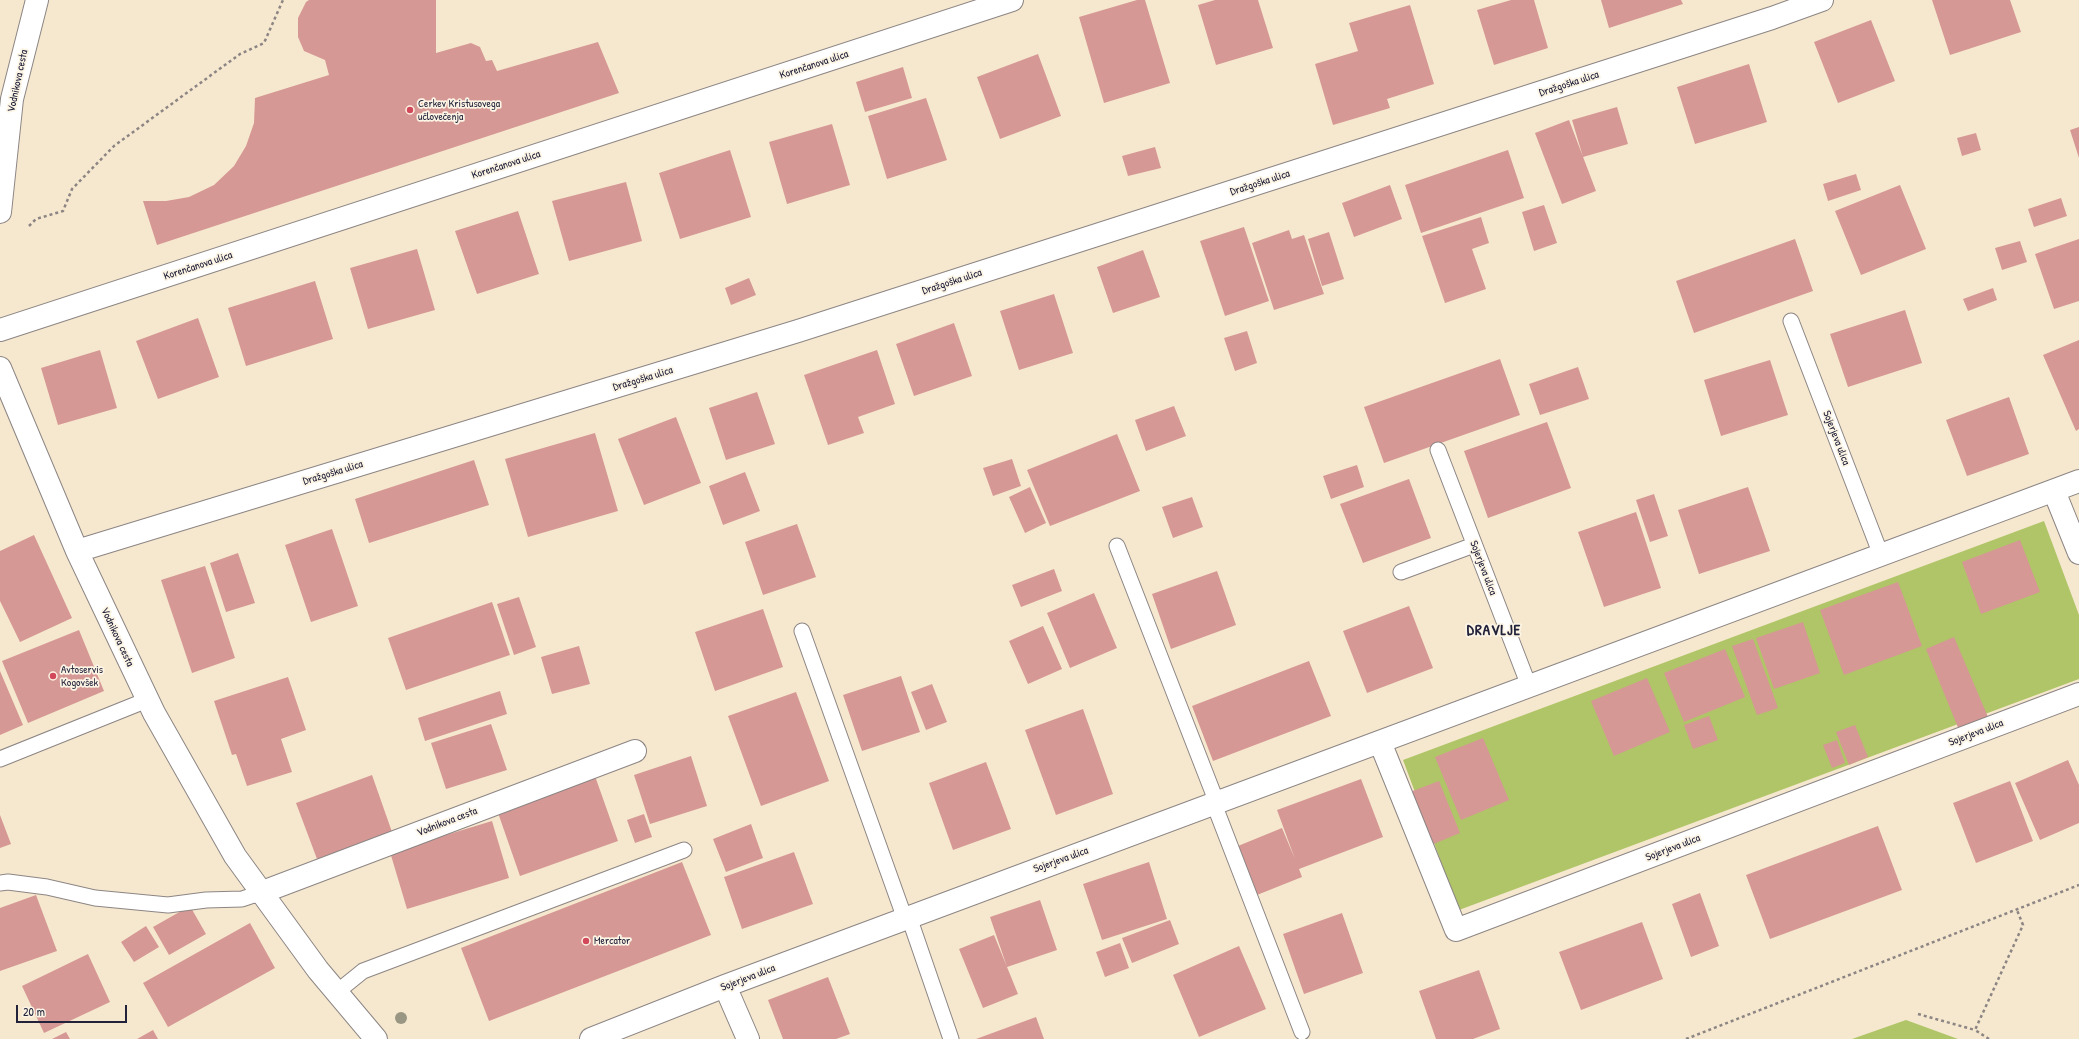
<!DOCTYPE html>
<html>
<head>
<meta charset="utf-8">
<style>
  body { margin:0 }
  #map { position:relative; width:2079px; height:1039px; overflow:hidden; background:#f6e8ce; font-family:"Patrick Hand",sans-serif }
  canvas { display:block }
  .scale { position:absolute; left:16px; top:1005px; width:111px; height:18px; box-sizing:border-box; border:2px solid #22223b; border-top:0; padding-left:5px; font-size:12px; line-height:14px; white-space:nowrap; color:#22223b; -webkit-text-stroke:3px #fcf5e5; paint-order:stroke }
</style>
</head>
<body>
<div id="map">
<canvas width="2079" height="1039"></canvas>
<div class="scale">20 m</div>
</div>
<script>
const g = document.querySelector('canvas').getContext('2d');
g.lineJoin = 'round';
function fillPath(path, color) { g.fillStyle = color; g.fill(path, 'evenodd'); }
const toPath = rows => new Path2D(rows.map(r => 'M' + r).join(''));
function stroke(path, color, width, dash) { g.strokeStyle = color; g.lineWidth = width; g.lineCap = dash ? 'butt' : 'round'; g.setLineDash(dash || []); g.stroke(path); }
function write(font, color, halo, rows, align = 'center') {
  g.font = font + ' "Patrick Hand",sans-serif'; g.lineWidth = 3.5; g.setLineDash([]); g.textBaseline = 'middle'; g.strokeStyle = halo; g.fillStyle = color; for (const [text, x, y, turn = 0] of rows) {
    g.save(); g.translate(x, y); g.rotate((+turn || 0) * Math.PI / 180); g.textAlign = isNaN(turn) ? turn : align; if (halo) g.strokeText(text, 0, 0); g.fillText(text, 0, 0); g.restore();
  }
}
fillPath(toPath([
  [2044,521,2079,615,2079,679,1459,910,1403,760],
  [1906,1020,1958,1039,1852,1039]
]), '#b0c468');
fillPath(toPath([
  [309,0,436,0,436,53,471,43,480,47,486,61,492,60,497,71,598,42,619,93,157,245,143,201,166,201,189,197,214,185,234,166,246,146,254,123,255,98,329,75,325,60,304,51,298,37,298,18,306,2],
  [1137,0,1145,0,1170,83,1104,103,1079,17],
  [1215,0,1258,0,1273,48,1216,65,1198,5],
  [1511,0,1534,0,1548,48,1494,65,1477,10],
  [1601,0,1681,0,1683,4,1609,28],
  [1932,0,2010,0,2021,32,1950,55],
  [1410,5,1434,84,1387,99,1390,108,1333,125,1315,64,1358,51,1349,23],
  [1871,20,1895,81,1838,103,1814,42],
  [1038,54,1061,116,1000,139,977,77],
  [1749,64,1767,122,1695,144,1677,87],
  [903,67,912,98,865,112,856,82],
  [926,98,947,160,887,179,868,116],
  [1617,107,1628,144,1583,157,1572,120],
  [1569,120,1596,191,1562,204,1535,133],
  [832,124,850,185,787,204,769,142],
  [2079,127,2079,158,2070,130],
  [1976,133,1981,150,1962,156,1957,138],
  [1155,147,1161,168,1128,176,1122,156],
  [730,150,751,217,680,239,659,173],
  [1508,150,1524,198,1421,233,1405,185],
  [1856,174,1861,190,1828,201,1823,184],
  [626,182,642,241,569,261,552,201],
  [1390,185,1402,219,1354,237,1342,203],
  [1900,185,1926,249,1861,275,1835,211],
  [2061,198,2067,216,2034,227,2028,209],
  [1544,205,1557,243,1534,251,1522,212],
  [518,211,539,274,477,294,455,231],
  [1481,217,1489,243,1472,249,1486,289,1445,303,1422,236],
  [1244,227,1269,301,1225,316,1200,241],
  [1289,230,1292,239,1304,235,1324,294,1274,310,1252,243],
  [1329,232,1344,279,1322,286,1308,239],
  [1795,239,1813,291,1694,333,1676,281],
  [2079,239,2079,301,2054,309,2035,254],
  [2020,241,2027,262,2002,270,1995,248],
  [417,249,435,310,368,329,350,268],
  [1143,250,1160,297,1113,313,1097,267],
  [749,278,756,295,731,305,725,288],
  [315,281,333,339,246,366,228,308],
  [1993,288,1997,300,1968,311,1963,299],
  [1054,294,1073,353,1019,370,1000,311],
  [1905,310,1922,363,1848,387,1830,334],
  [198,318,219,377,158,399,136,341],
  [954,323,972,376,914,396,896,344],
  [1247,331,1257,363,1235,371,1224,338],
  [2079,340,2079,429,2076,431,2043,355],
  [100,350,117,408,58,425,41,368],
  [877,350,895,404,858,417,864,433,828,445,804,375],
  [1500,359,1520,415,1384,463,1364,407],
  [1770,360,1788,415,1721,436,1704,380],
  [1578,367,1589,399,1540,415,1529,384],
  [757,392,775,444,726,460,709,408],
  [2009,397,2029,454,1967,476,1946,420],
  [1174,406,1186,436,1146,451,1135,420],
  [676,417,701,483,644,505,618,439],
  [1547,422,1571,488,1488,518,1464,451],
  [595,433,618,511,528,537,505,459],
  [1117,434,1140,491,1050,526,1027,470],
  [1012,459,1021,486,993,496,983,468],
  [474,460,489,505,369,543,355,499],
  [1357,465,1364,487,1331,499,1323,476],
  [745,472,760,511,723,525,709,486],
  [1409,479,1431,538,1363,563,1340,504],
  [1030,487,1046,523,1025,533,1009,497],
  [1748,487,1770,551,1699,574,1678,510],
  [1654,494,1668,536,1650,542,1636,500],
  [1192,497,1203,527,1173,538,1162,507],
  [1636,512,1661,588,1604,607,1578,532],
  [797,524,816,577,763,595,745,542],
  [332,529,358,606,311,622,285,545],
  [34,535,72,618,20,642,0,601,0,551],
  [2020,540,2040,592,1981,614,1962,562],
  [238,553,255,603,226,612,210,563],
  [205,566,235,658,192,673,161,580],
  [1054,569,1062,591,1021,607,1012,585],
  [1217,571,1236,625,1171,649,1152,594],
  [1898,582,1922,646,1844,675,1820,610],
  [1094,593,1117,648,1070,668,1047,613],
  [519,597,536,647,514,655,497,604],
  [492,602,510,655,406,690,388,638],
  [1409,606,1433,668,1367,693,1343,631],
  [763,609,783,667,715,691,695,632],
  [1803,622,1820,673,1774,689,1756,638],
  [1043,626,1062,669,1028,684,1009,641],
  [79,630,104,691,28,723,2,661],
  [1954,637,1988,717,1959,730,1926,649],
  [1753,639,1778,708,1757,715,1732,646],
  [579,646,590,684,552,694,541,657],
  [1725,649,1745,697,1684,722,1664,673],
  [1309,661,1331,716,1213,761,1192,706],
  [0,671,23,725,0,735],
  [901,676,920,732,862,751,843,695],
  [288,677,306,730,281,739,292,772,247,786,236,754,232,755,214,701],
  [1647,678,1670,732,1614,756,1591,701],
  [932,684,947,722,926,730,911,692],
  [500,691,507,714,425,741,418,718],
  [796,692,829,781,761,806,728,716],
  [1083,709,1113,794,1056,815,1025,730],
  [1709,716,1718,740,1693,749,1684,725],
  [491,724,507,770,446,789,431,743],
  [1855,725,1868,757,1849,765,1836,732],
  [1483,738,1509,800,1461,820,1435,757],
  [1837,740,1845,763,1832,768,1823,745],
  [691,756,707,806,650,824,634,775],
  [2068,760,2079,785,2079,823,2040,840,2015,783],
  [986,762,1011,829,953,850,929,783],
  [372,775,392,832,317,859,296,803],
  [595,776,618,841,520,876,497,810],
  [1361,779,1383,837,1299,869,1302,877,1257,895,1238,846,1282,828,1295,859,1277,810],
  [1439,781,1460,833,1431,845,1410,792],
  [2010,781,2033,841,1976,863,1953,803],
  [644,814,652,837,635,843,627,820],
  [0,815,11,844,0,848],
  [492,821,509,878,407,909,390,852],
  [751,824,763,858,726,872,713,839],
  [1878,826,1902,890,1770,939,1746,875],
  [794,852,813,904,742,929,724,877],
  [682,862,711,935,489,1021,461,948],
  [1149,862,1167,919,1102,940,1083,884],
  [1700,893,1719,946,1691,957,1672,904],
  [36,895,57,951,0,971,0,908],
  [1040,900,1057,950,1007,967,990,917],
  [190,906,206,934,169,955,153,927],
  [1342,913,1363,973,1304,994,1283,934],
  [1170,920,1179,944,1132,963,1122,938],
  [1642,922,1663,979,1581,1010,1559,952],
  [250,923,275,968,168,1027,143,983],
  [146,926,159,947,134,962,121,942],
  [994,935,1018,994,983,1008,959,949],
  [1120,943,1129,968,1105,977,1096,952],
  [1239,946,1266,1009,1199,1037,1173,975],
  [88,954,110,1002,44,1033,22,986],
  [1479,970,1500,1029,1473,1039,1436,1039,1419,991],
  [828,977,850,1034,836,1039,783,1039,768,1000],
  [1036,1017,1044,1039,976,1039],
  [153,1030,158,1039,137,1039],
  [66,1032,70,1039,52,1039]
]), '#d69895');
const service = toPath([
  [1791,321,1881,555],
  [1438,450,1529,686],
  [1117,546,1217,803],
  [1401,572,1474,545],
  [802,631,905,919],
  [0,759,147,700],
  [1214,804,1302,1032],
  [0,883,8,882,47,887,95,898,168,905,206,900,242,899,260,893],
  [909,917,951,1039],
  [337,992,363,971,684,850]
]);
const minor = toPath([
  [0,212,12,99,37,0],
  [0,368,77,551,154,713,235,856,318,970,376,1039],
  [2054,491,2079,553],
  [77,551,798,331,1772,18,1822,0],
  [1380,742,1456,930,2079,694],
  [260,893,635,751],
  [725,986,748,1039],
  [591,1039,725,986,2079,481]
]);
const tertiary = toPath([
  [0,330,1012,0]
]);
stroke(service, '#8c8584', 17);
stroke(minor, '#8c8584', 24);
stroke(tertiary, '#8c8584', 24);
stroke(toPath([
  [29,226,36,219,63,211,72,189,114,146,240,54,264,43,283,0],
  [1918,1014,1975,1030],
  [1686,1039,2079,885],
  [1989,1039,1975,1030,2023,925,2017,910]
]), '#8c8584', 2.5, [3, 3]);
stroke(service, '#fff', 15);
stroke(minor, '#fff', 22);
stroke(tertiary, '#fff', 22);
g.fillStyle = '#999684';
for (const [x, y] of [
  [401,1018]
]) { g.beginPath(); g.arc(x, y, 6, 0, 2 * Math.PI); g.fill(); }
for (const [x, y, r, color] of [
  [410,110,4,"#d1495b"],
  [53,676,4,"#d1495b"],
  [586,941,4,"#d1495b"]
]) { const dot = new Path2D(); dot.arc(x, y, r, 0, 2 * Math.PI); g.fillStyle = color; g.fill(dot); stroke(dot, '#fcf5e5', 1.5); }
write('11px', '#22223b', '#fcf5e5', [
  ["Korenčanova ulica",814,65,-18],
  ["Vodnikova cesta",18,81,-78],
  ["Dražgoška ulica",1569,84,-18],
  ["Korenčanova ulica",506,165,-18],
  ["Dražgoška ulica",1260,183,-18],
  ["Korenčanova ulica",198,266,-18],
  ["Dražgoška ulica",952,282,-18],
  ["Dražgoška ulica",643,379,-17],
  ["Sojerjeva ulica",1836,438,69],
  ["Dražgoška ulica",333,473,-17],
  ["Sojerjeva ulica",1483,568,69],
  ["Vodnikova cesta",117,637,65],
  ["Sojerjeva ulica",1976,733,-21],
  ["Vodnikova cesta",447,822,-21],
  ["Sojerjeva ulica",1673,848,-21],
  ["Sojerjeva ulica",1061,860,-20],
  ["Sojerjeva ulica",748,978,-21]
]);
write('11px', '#22223b', '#fcf5e5', [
  ["Cerkev Kristusovega",418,104],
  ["učlovečenja",418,117],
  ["Avtoservis",61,670],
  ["Kogovšek",61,683],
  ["Mercator",594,941]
], 'left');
g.letterSpacing = '1px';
write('bold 15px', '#22223b', '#fcf5e5', [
  ["DRAVLJE",1494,631]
]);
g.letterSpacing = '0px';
</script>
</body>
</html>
